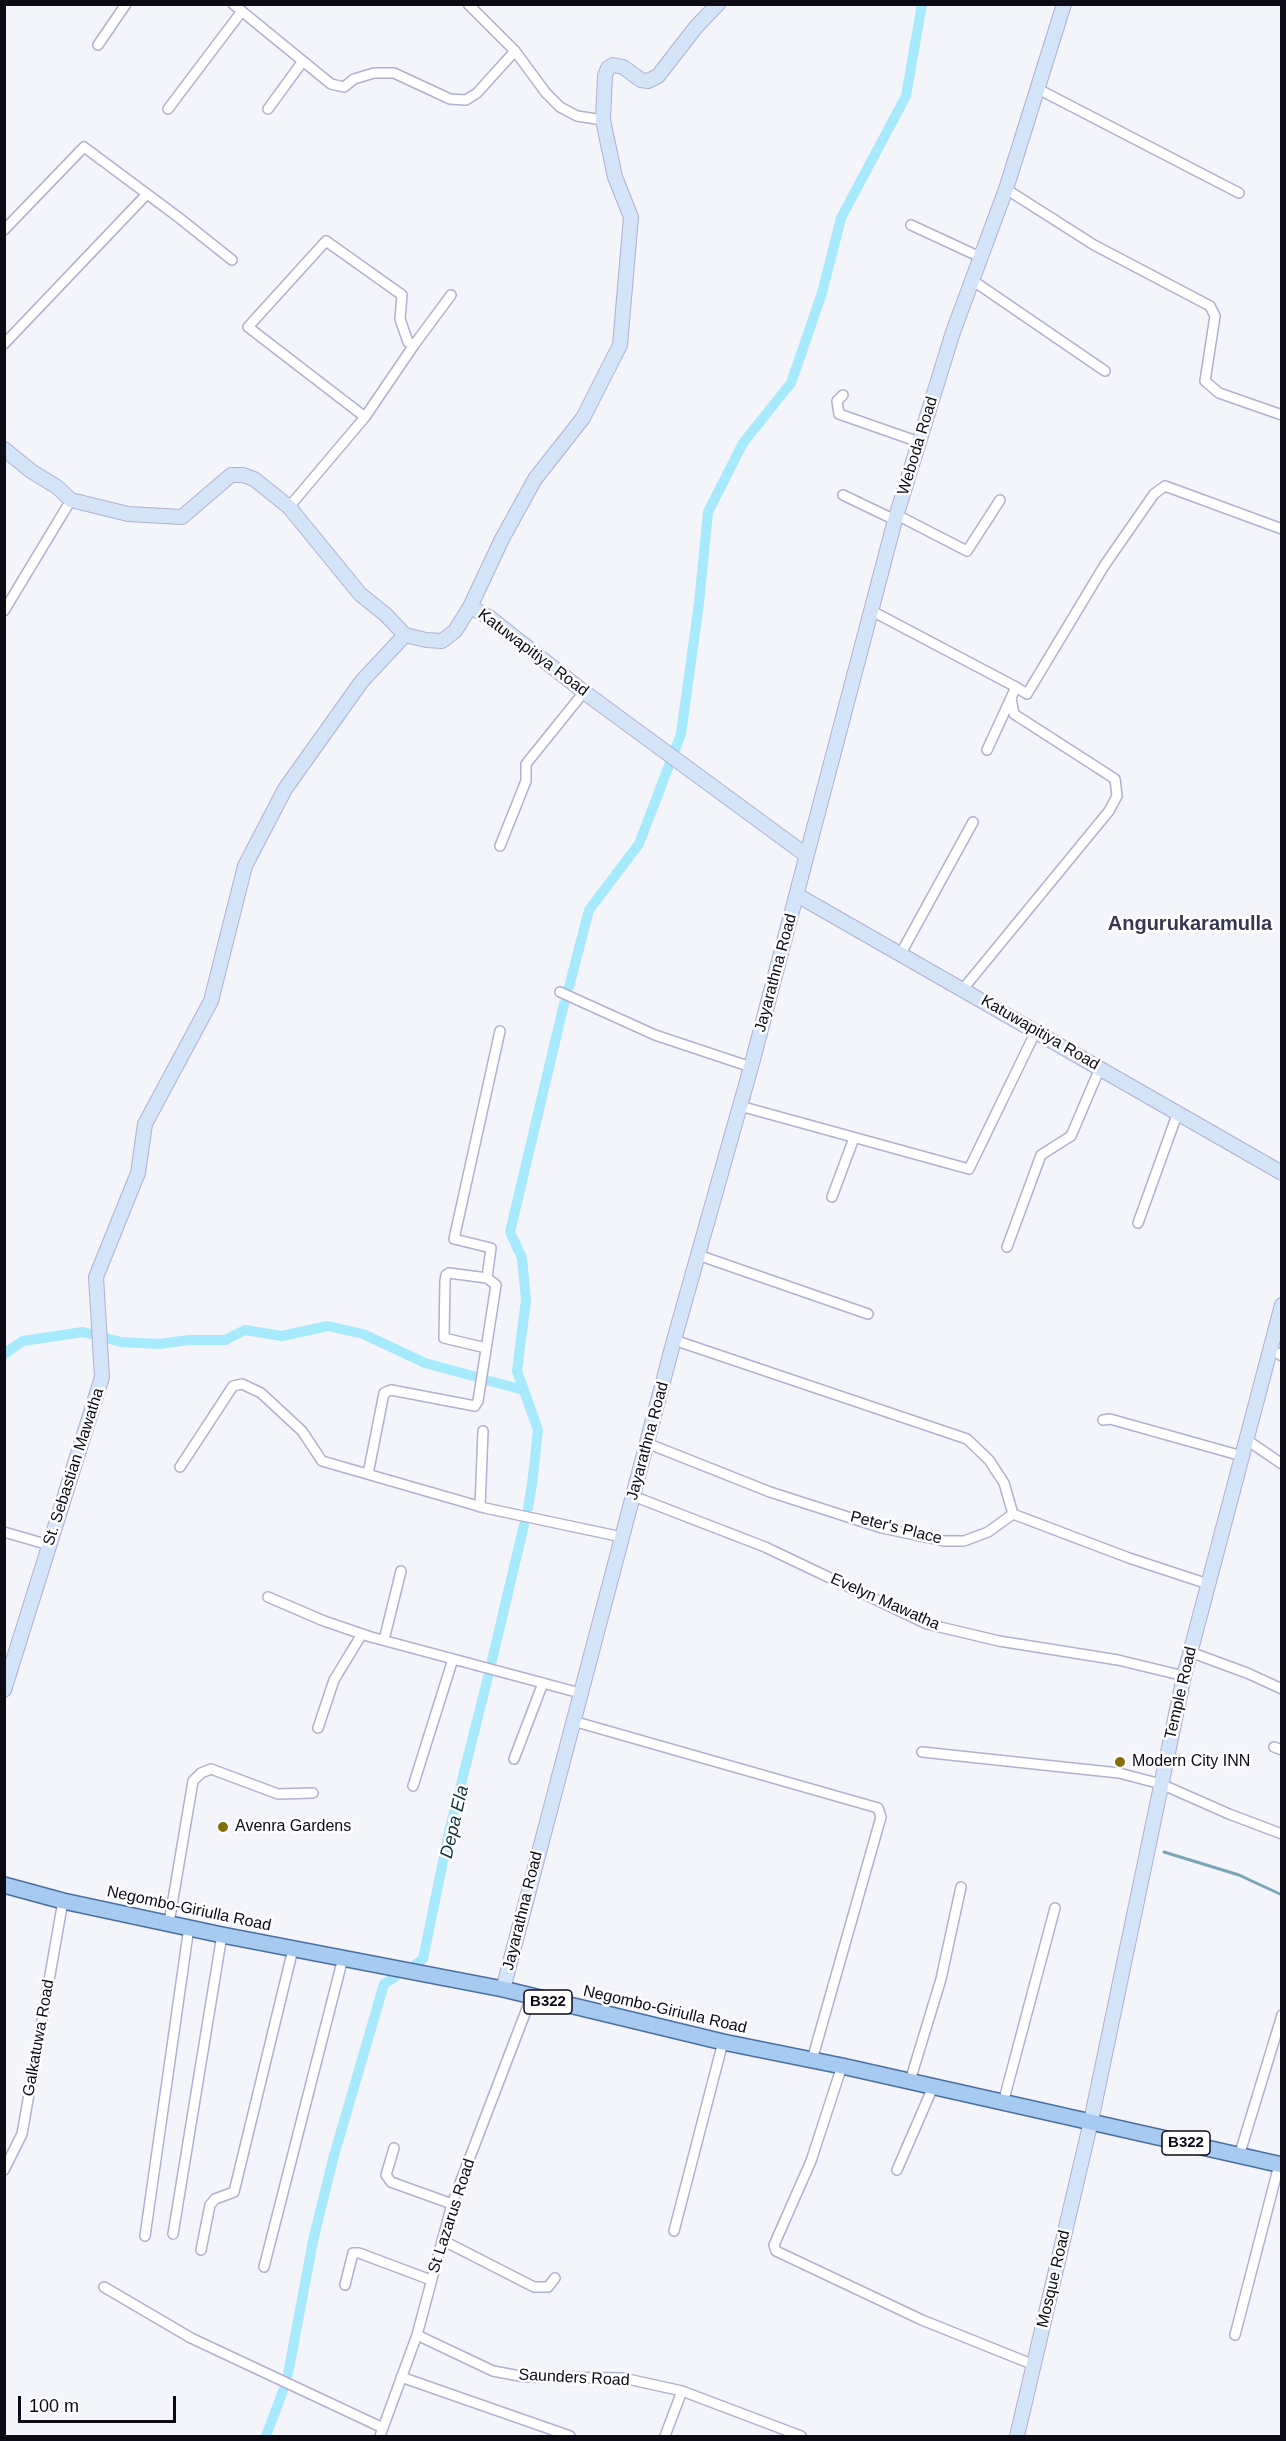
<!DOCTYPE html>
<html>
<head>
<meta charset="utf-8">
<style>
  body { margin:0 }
  #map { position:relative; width:1286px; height:2441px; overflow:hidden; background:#f4f4fb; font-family:Arial,sans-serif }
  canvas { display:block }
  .frame { position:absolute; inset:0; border:6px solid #0b0a15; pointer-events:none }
  .scale { position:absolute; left:18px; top:2396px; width:158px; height:27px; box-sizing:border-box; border:3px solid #0b0a15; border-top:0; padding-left:8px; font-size:18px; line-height:21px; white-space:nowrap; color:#0b0a15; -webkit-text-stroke:4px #fff; paint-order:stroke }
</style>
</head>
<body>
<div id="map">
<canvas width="1286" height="2441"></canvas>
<div class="frame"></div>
<div class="scale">100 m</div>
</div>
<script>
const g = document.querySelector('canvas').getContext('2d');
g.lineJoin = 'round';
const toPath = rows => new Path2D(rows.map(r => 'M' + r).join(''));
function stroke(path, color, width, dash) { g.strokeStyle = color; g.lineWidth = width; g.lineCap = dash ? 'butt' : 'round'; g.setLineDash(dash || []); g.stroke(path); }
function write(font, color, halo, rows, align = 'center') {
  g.font = font + ' Arial,sans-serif'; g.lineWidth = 5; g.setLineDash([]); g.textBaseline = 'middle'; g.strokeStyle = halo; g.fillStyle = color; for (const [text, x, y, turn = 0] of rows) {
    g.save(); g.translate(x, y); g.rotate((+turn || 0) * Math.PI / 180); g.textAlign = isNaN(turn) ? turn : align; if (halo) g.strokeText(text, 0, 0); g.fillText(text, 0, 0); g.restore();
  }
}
stroke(toPath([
  [1164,1852,1239,1875,1282,1895]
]), '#78a6b7', 3);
stroke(toPath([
  [569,987,589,910,639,844,681,734,699,603,708,512,743,443,791,383,822,293,841,218,906,96,922,4],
  [4,1354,23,1341,83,1332,121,1342,159,1344,189,1340,225,1340,245,1330,282,1336,328,1326,363,1334,425,1363,473,1376],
  [490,1381,524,1390],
  [528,1508,532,1484,538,1430,517,1371,526,1300,522,1258,510,1232,564,1004],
  [492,1660,524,1525],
  [416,1964,423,1959,449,1832,488,1677],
  [288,2374,313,2241,333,2159,384,1984,395,1977],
  [266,2436,283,2391]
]), '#a7e9fd', 10);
const street = toPath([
  [233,4,331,84,344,87,354,79,374,73,394,73,450,99,466,100,477,93,515,51],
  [468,4,515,51,546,93,560,107,577,116,603,120],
  [98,45,126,4],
  [1038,89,1239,193],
  [168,109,242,11],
  [268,109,303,61],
  [1006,189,1094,245,1210,306,1215,316,1205,381,1219,393,1282,415],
  [911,225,980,257],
  [4,230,84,147,178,217,232,260],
  [972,280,1105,371],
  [4,344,147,194],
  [843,395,837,401,839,414,919,442],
  [365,417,248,327,326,241,402,295,400,319,408,342,414,345,451,295],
  [843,495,895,520],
  [289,507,365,417,414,345],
  [897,515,967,551,1000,500],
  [870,610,1016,687],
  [4,611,71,500],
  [987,750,1016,687,1027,694,1104,566,1154,494,1165,486,1282,529],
  [500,846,526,781,526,764,584,692],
  [900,955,973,822],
  [963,989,1109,811,1117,796,1115,779,1014,714,1011,698],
  [560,992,655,1035,751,1067],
  [740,1106,969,1169,1036,1031],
  [832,1197,854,1138],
  [1138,1223,1178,1112],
  [1007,1247,1041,1155,1071,1136,1100,1068],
  [698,1255,868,1314],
  [487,1278,491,1248,454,1239,500,1031],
  [674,1340,967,1439,989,1460,1004,1483,1013,1514],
  [1271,1349,1282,1356],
  [1103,1420,1110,1419,1242,1456],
  [1247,1440,1282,1464],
  [649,1444,770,1492,882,1528,944,1541,964,1541,988,1532,1013,1514,1129,1558,1208,1584],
  [180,1467,233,1386,242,1384,261,1393,302,1431,322,1461,485,1508,622,1537],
  [368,1474,384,1393,391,1390,475,1406,478,1401,496,1285,487,1278,449,1273,446,1275,445,1281,444,1338,486,1348],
  [633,1496,765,1547,927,1624,999,1641,1118,1660,1184,1676],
  [480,1507,483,1431],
  [4,1532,49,1545],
  [268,1597,324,1621,371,1637,580,1693],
  [384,1640,401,1571],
  [1190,1652,1247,1673,1282,1689],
  [573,1721,878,1808,881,1817,812,2060],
  [318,1728,334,1680,362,1634],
  [1274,1747,1282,1750],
  [922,1752,1119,1773,1161,1784,1229,1814,1282,1834],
  [514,1759,543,1683],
  [413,1786,453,1659],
  [169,1923,193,1781,201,1773,211,1769,278,1794,313,1793],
  [842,2066,811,2161,774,2245,776,2251,922,2320,1034,2365],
  [910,2081,941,1979,961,1887],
  [1003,2103,1055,1908],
  [394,2148,386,2175,391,2182,452,2204],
  [1239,2156,1282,2015],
  [4,2170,22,2134,63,1901],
  [897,2170,933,2087],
  [674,2231,723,2042],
  [173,2234,222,1935],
  [145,2236,189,1927],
  [442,2240,534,2287,548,2287,555,2278],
  [201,2250,210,2205,215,2199,234,2192,293,1949],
  [264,2267,343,1958],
  [345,2285,353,2253,359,2253,431,2280],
  [104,2287,191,2338,383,2428],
  [417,2335,493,2371,525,2377,623,2378,682,2391,801,2436],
  [1235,2335,1279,2165],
  [401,2377,570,2436],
  [380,2436,417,2335,452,2204,531,1998],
  [665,2436,682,2391]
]);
const secondary = toPath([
  [4,449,31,471,57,487,71,500,128,514,182,517,231,475,243,475,254,479,289,507,360,594,386,615,405,635,426,640,442,641,455,631,470,607,502,539,535,479,583,418,620,345,631,217,615,177,603,120,605,76,608,68,613,65,623,67,641,80,648,81,658,76,696,27,718,4],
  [470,607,489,617,584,692,806,855],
  [797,895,1282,1173],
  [4,1690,102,1377,96,1277,138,1173,145,1124,211,1001,245,866,285,789,362,681,405,635],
  [503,1989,674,1340,751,1067,895,520,953,332,1006,189,1064,4],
  [1017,2436,1091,2121,1184,1676,1282,1305]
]);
const primary = toPath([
  [4,1885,63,1901,222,1935,503,1989,723,2042,842,2066,1282,2165]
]);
stroke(street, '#b0b0d0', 12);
stroke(secondary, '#b0b0d0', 16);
stroke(primary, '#4a6f9e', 18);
stroke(street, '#fff', 9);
stroke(secondary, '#d3e4f8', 14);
stroke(primary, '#a7caf1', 15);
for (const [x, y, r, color] of [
  [1120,1762,6,"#856e0c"],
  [223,1827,6,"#856e0c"]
]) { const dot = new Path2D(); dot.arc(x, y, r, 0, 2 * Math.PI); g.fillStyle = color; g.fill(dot); stroke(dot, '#fff', 2); }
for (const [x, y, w] of [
  [548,2002,48],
  [1186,2143,48]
]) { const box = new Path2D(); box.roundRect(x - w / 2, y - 12, w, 24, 4.5); g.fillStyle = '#fff'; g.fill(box); stroke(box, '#0b0a15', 1.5); }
write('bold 15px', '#0b0a15', null, [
  ["B322",548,2002],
  ["B322",1186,2143]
]);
write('16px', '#0b0a15', '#fff', [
  ["Weboda Road",918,446,-73],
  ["Katuwapitiya Road",533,653,37],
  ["Jayarathna Road",776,973,-75],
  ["Katuwapitiya Road",1040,1033,30],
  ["Jayarathna Road",648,1441,-75],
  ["St. Sebastian Mawatha",74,1467,-72],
  ["Peter's Place",896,1528,14],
  ["Evelyn Mawatha",885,1602,24],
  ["Temple Road",1181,1693,-77],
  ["Negombo-Giriulla Road",189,1909,12],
  ["Jayarathna Road",523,1911,-76],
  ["Negombo-Giriulla Road",665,2010,13],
  ["Galkatuwa Road",39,2038,-80],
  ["St Lazarus Road",452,2216,-72],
  ["Mosque Road",1054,2279,-77],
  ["Saunders Road",574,2378,3]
]);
write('16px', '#0b0a15', '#fff', [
  ["Modern City INN",1132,1762],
  ["Avenra Gardens",235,1827]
], 'left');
write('italic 18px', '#0f2f38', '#fff', [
  ["Depa Ela",455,1822,-77]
]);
write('bold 20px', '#383752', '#fff', [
  ["Angurukaramulla",1190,924]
]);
</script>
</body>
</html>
